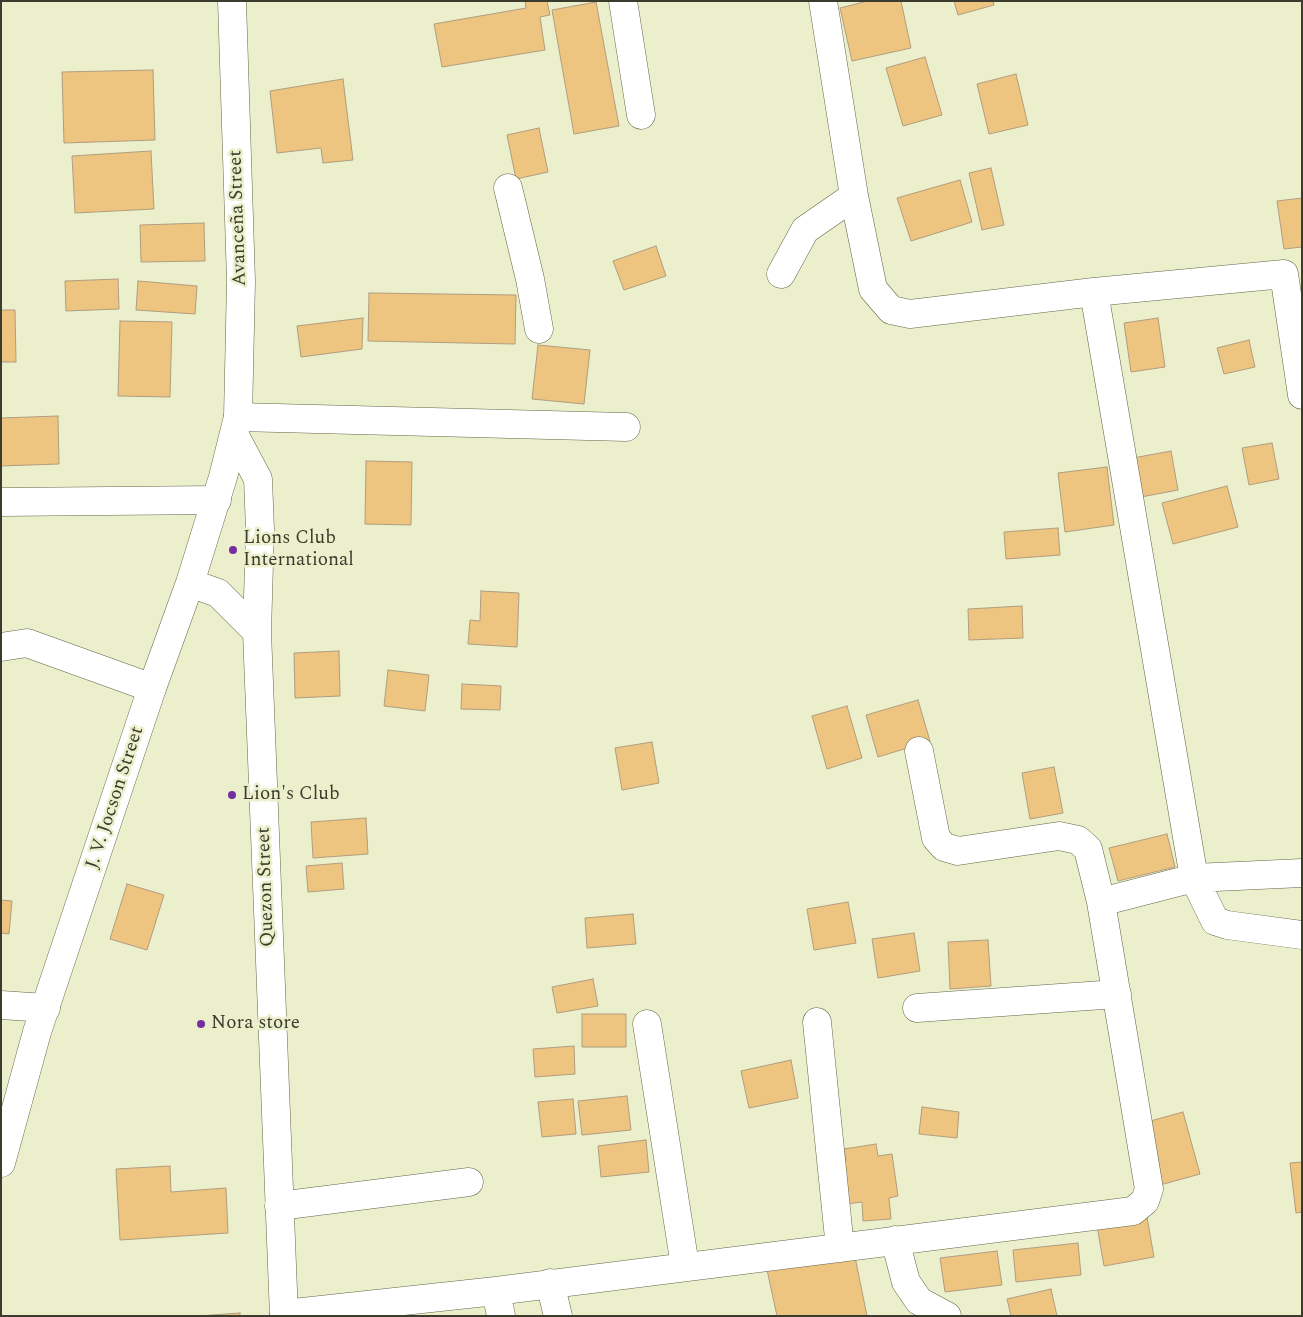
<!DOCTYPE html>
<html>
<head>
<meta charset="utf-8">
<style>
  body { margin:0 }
  #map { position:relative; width:1303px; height:1317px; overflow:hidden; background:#ebefcb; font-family:Spectral,serif }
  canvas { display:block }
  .frame { position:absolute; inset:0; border:2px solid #3b3c2e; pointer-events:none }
</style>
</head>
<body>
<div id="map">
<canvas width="1303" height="1317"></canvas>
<div class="frame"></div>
</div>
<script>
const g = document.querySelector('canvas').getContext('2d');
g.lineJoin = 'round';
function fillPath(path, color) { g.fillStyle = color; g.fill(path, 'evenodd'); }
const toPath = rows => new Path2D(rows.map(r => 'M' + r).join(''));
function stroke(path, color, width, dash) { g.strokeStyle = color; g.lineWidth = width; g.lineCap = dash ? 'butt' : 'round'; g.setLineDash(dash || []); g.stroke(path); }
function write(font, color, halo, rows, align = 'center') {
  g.font = font + ' Spectral,serif'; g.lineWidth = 5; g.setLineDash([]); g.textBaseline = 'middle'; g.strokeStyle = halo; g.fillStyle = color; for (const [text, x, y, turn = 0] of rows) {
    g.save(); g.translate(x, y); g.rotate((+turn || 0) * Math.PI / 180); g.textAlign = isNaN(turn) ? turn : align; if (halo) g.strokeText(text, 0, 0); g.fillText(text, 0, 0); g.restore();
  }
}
const building = toPath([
  [525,1,547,1,550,15,540,17,545,50,442,67,434,24,526,8,525,1],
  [868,1,901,1,911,48,852,61,840,8,868,1],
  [954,1,993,1,994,5,958,15,954,1],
  [596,2,619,126,574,134,552,10,596,2],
  [925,57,942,115,903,126,886,68,925,57],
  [153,70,155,140,64,143,62,72,153,70],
  [1016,74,1028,125,989,134,977,84,1016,74],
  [343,79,353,160,323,163,321,148,277,153,270,91,343,79],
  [539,128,548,172,516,179,507,135,539,128],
  [151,151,154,209,75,213,72,156,151,151],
  [991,168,1004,225,982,230,969,173,991,168],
  [960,180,972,222,911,241,897,198,960,180],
  [1302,198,1302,247,1284,249,1277,201,1302,198],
  [204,223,205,261,141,262,140,225,204,223],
  [656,246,666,276,624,290,613,261,656,246],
  [118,279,119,309,66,311,65,281,118,279],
  [138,281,197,286,195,314,136,310,138,281],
  [369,293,516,295,515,344,368,341,369,293],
  [1,310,15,310,16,362,1,362,1,310],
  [363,318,362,349,301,357,297,326,363,318],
  [1158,318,1165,367,1131,372,1124,323,1158,318],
  [120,321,172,322,170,397,118,396,120,321],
  [1249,340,1255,367,1224,374,1217,348,1249,340],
  [538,345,590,350,584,404,532,399,538,345],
  [58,416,59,464,1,466,1,418,58,416],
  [1272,443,1279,479,1249,485,1242,448,1272,443],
  [1171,451,1178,490,1141,497,1133,458,1171,451],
  [366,461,412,462,411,525,365,524,366,461],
  [1107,467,1114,525,1065,532,1058,473,1107,467],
  [1227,486,1238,527,1173,544,1162,503,1227,486],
  [1058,528,1060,555,1006,559,1004,532,1058,528],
  [481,591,519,593,517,647,468,644,470,620,480,621,481,591],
  [1022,606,1023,638,969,640,968,609,1022,606],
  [339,651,340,696,295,698,294,653,339,651],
  [388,670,429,675,425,711,384,706,388,670],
  [462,684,501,686,500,710,461,709,462,684],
  [918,700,930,741,878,757,866,715,918,700],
  [847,706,862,758,827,769,812,716,847,706],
  [652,742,659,783,622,790,615,748,652,742],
  [1054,767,1063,813,1030,819,1022,773,1054,767],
  [366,818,368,854,313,858,311,822,366,818],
  [1167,834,1175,867,1118,881,1109,848,1167,834],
  [342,863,344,889,308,892,306,866,342,863],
  [127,884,164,895,147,950,110,939,127,884],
  [1,900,12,901,9,934,1,933,1,900],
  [848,902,856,943,814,950,807,909,848,902],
  [633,914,636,944,587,948,585,918,633,914],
  [914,933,920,971,878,978,872,939,914,933],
  [988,940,991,986,950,989,948,942,988,940],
  [593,979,598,1006,557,1013,552,987,593,979],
  [582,1014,626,1014,626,1047,582,1047,582,1014],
  [574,1046,575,1074,535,1077,533,1049,574,1046],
  [791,1060,798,1098,749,1108,741,1071,791,1060],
  [627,1096,631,1130,582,1135,578,1101,627,1096],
  [573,1099,576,1134,542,1137,538,1102,573,1099],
  [922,1107,959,1112,957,1138,919,1134,922,1107],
  [1183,1112,1200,1174,1160,1185,1143,1123,1183,1112],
  [646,1140,649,1172,601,1177,598,1146,646,1140],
  [876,1144,878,1156,892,1154,898,1196,889,1198,891,1219,863,1221,862,1202,846,1204,840,1162,846,1161,844,1149,876,1144],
  [1302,1162,1302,1212,1296,1213,1290,1163,1302,1162],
  [170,1166,171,1192,226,1188,228,1233,120,1240,116,1169,170,1166],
  [1147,1217,1154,1257,1104,1266,1097,1226,1147,1217],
  [1078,1243,1081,1275,1016,1282,1013,1250,1078,1243],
  [853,1247,867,1316,777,1316,766,1265,853,1247],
  [997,1251,1002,1285,945,1292,940,1258,997,1251],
  [1051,1289,1057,1316,1011,1316,1007,1299,1051,1289],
  [240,1313,240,1316,198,1316,240,1313]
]);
fillPath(building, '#edc480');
stroke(building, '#b09d7f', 1);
const minor = toPath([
  [623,1,641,115],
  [823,1,854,196,873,289,891,310,910,314,1094,292,1284,274,1302,395],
  [508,188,530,279,539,329],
  [781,274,805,230,854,196],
  [1094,292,1194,878,1215,921,1227,925,1302,935],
  [238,417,626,427],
  [1,502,217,500],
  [1,647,27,643,152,688],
  [1101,902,1194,878,1302,873],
  [1,1005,46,1008],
  [917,1008,1117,994],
  [817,1022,840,1248],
  [647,1024,685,1266],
  [279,1206,469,1182],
  [895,1240,906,1282,919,1301,947,1316],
  [550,1283,558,1316],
  [496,1291,501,1316],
  [284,1314,496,1291,1133,1211,1145,1201,1149,1189,1101,902,1088,849,1078,840,1059,836,958,851,944,847,936,838,919,751]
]);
const major = toPath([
  [234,434,258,479,260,530,257,632,284,1316],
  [190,583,218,593,257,632],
  [1,1163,37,1032,152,688,190,583,223,477,238,417,241,281,232,1]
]);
stroke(minor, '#636646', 29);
stroke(major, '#636646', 29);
stroke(minor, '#fff', 28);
stroke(major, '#fff', 28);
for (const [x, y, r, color] of [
  [233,550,5,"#742ea2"],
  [232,795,5,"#742ea2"],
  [201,1024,5,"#742ea2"]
]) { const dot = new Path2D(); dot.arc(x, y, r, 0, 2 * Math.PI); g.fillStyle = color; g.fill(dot); stroke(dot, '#ebefcb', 2); }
write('19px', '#3b3c2e', '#ebefcb', [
  ["Avanceña Street",239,218,-92],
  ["J. V. Jocson Street",116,798,-72],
  ["Quezon Street",267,887,-92]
]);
write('19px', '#3b3c2e', '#ebefcb', [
  ["Lions Club",243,539],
  ["International",243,561],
  ["Lion's Club",242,795],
  ["Nora store",211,1024]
], 'left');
</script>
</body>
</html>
